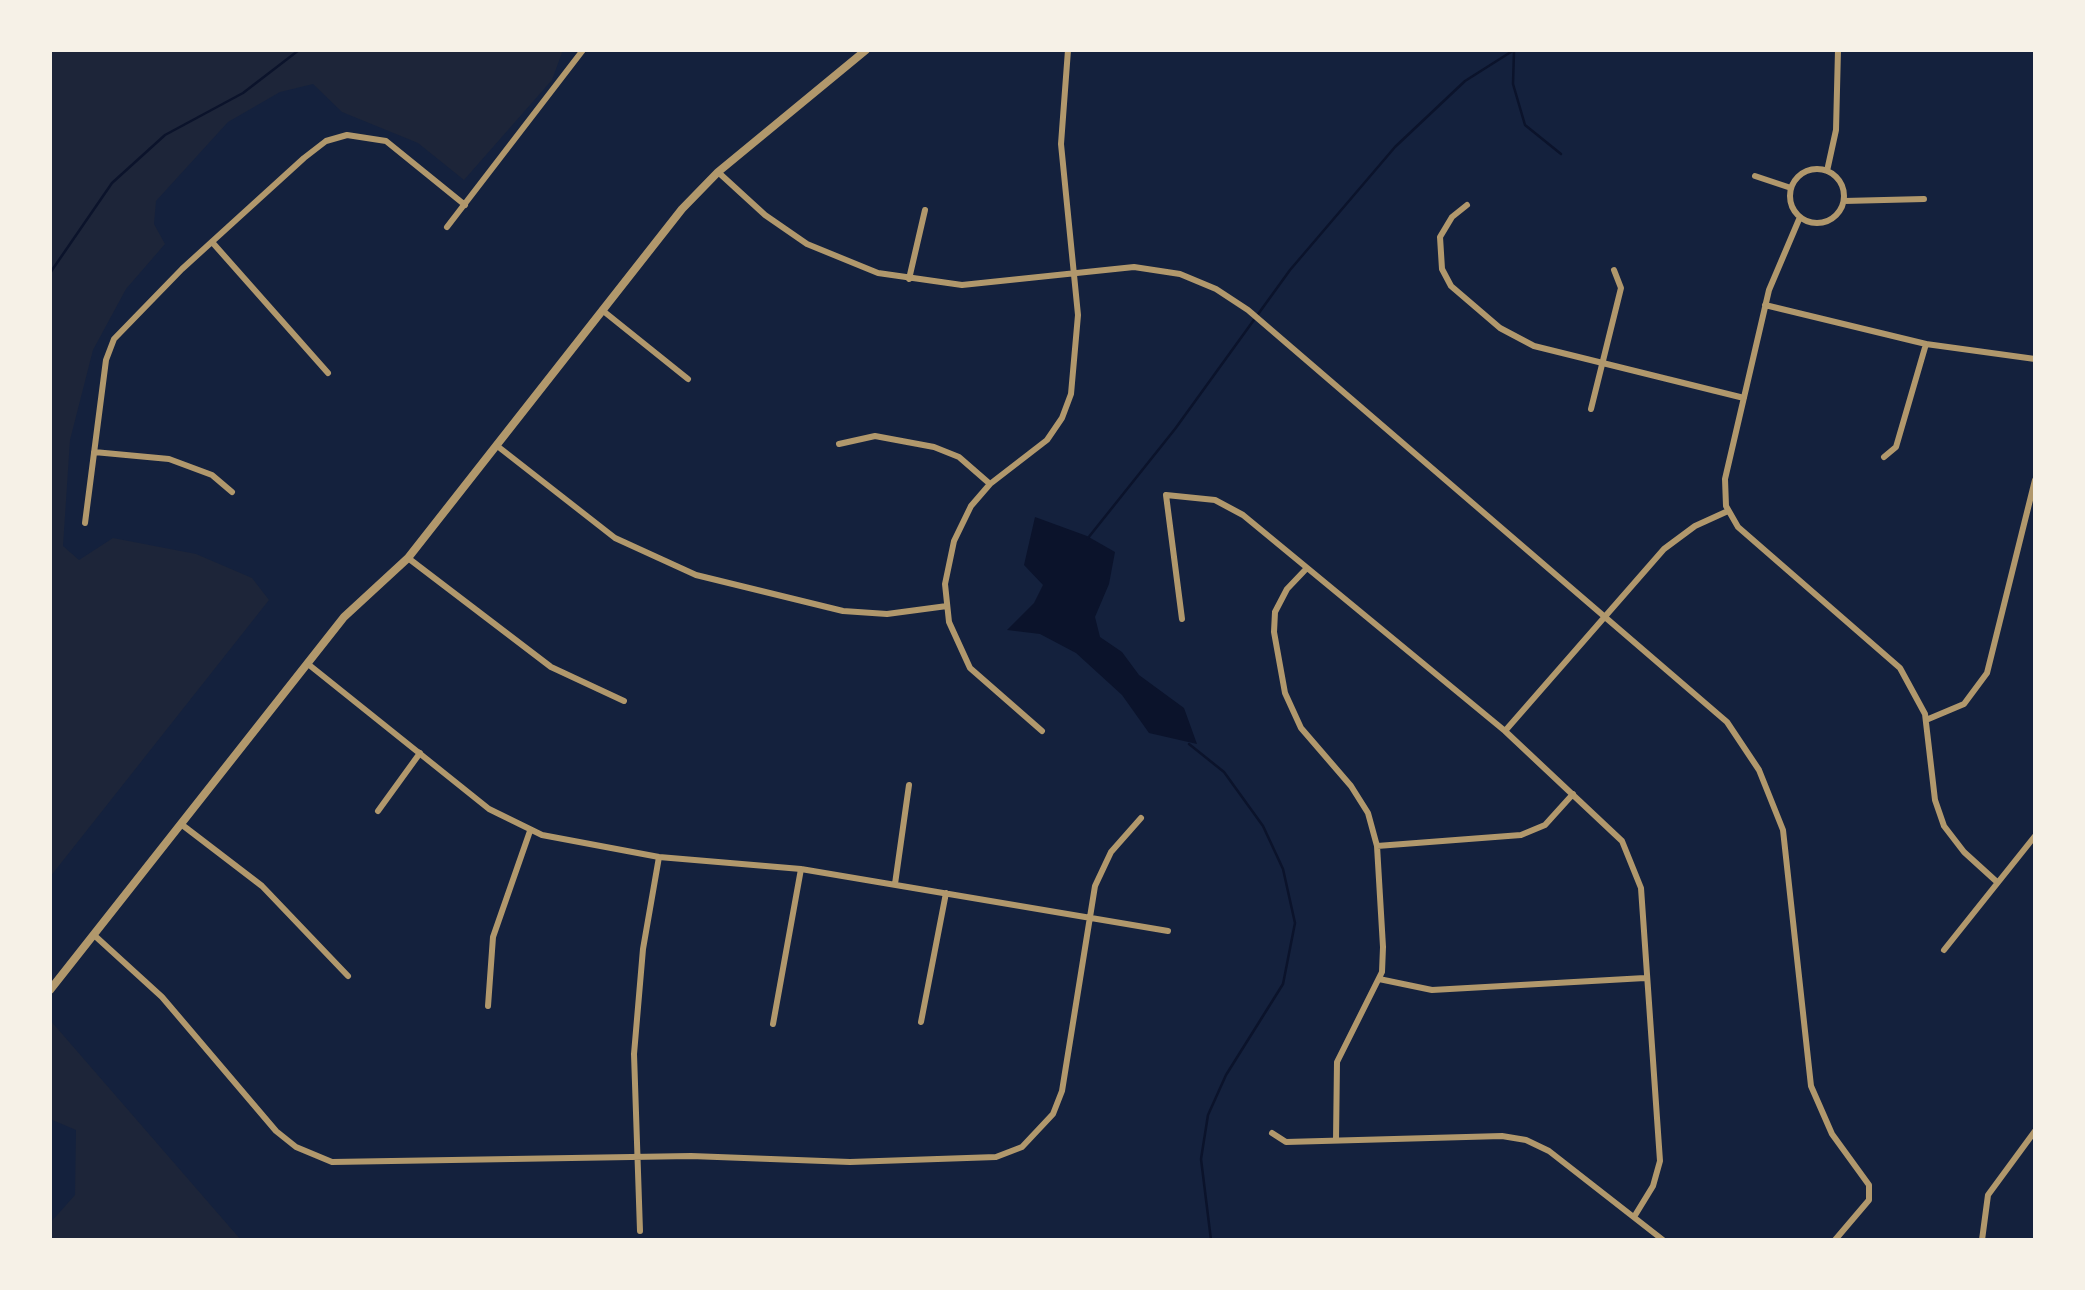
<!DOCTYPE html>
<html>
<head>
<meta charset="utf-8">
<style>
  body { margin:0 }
  #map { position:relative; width:2085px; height:1290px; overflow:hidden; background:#14213d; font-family:"Golos Text",sans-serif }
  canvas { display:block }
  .frame { position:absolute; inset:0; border:52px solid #f6f1e7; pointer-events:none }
</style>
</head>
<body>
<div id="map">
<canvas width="2085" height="1290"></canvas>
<div class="frame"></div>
</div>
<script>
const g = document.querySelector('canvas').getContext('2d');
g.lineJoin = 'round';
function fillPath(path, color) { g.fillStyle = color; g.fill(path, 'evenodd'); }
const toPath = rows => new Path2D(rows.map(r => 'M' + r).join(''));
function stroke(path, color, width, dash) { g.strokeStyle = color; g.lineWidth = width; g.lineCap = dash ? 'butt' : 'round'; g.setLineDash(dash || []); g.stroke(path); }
fillPath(toPath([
  [50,50,563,50,552,80,464,180,418,143,342,112,313,84,280,92,228,122,156,201,154,224,165,244,126,289,93,350,70,440,63,546,79,560,113,538,196,554,252,578,269,600,50,877],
  [50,1020,241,1240,50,1240,50,1223,75,1195,76,1130,50,1119]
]), '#1d2539');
fillPath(toPath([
  [1035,517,1087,536,1115,552,1109,584,1095,617,1100,637,1122,652,1139,675,1184,708,1197,744,1149,733,1122,695,1076,653,1040,634,1007,630,1034,603,1043,585,1024,565]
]), '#0b132b');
stroke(toPath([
  [1514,51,1513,84,1525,125,1561,154],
  [50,273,112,183,165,135,243,93,299,50],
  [1088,538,1175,429,1290,270,1395,147,1465,81,1514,50],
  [1189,744,1224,772,1263,826,1283,869,1295,923,1283,984,1226,1075,1208,1115,1201,1159,1211,1240]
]), '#0b132b', 2.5);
stroke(toPath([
  '1790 196a27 27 0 1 1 54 0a27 27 0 1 1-54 0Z',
  [1827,171,1836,130,1838,50],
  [718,172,765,215,807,244,878,273,962,285,1134,267,1180,274,1216,289,1248,310,1727,722,1759,770,1783,830,1811,1086,1832,1134,1869,1185,1869,1200,1835,1240],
  [1755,176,1791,188],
  [1844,201,1924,199],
  [1467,205,1452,217,1440,237,1442,269,1451,286,1500,328,1534,346,1744,398],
  [1800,217,1769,290,1725,479,1726,506,1738,527,1900,668,1925,714,1935,800,1944,826,1964,852,1997,882],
  [447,227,583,50],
  [212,242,328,373],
  [909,279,925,210],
  [1765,305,1926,344,2035,359],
  [602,310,688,379],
  [1591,409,1621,288,1614,270],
  [839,444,875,436,934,447,959,457,990,484],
  [496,445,615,538,696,575,843,611,887,614,947,606],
  [94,452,169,459,212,475,232,492],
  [1884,457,1896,447,1926,344],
  [85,523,106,360,114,339,182,269,304,158,326,141,347,135,386,141,465,205],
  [408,558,551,667,624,701],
  [1307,568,1287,589,1275,612,1274,632,1285,693,1301,728,1351,786,1368,813,1377,846,1383,947,1382,972,1337,1062,1336,1140],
  [1182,619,1166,495,1215,500,1243,515,1505,731,1622,841,1641,888,1660,1161,1653,1186,1634,1217],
  [308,664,489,809,542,835,659,857,801,869,1168,931],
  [1926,720,1964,704,1987,673,2035,480],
  [1042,731,970,668,949,622,945,584,954,541,971,506,990,484,1047,440,1062,418,1071,394,1078,315,1061,144,1068,50],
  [1505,731,1664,549,1695,526,1728,511],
  [378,811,420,753],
  [181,824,262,886,348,976],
  [1377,846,1521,835,1545,825,1573,794],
  [895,884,909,785],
  [94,935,162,997,276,1131,296,1147,332,1162,691,1156,850,1162,996,1157,1022,1147,1053,1114,1062,1091,1095,886,1111,852,1141,818],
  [1944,950,2035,836],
  [1379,979,1432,990,1645,978],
  [488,1006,493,937,530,831],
  [921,1022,946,893],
  [773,1024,801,869],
  [1272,1133,1286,1142,1502,1136,1526,1140,1549,1151,1663,1240],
  [640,1231,634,1054,643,949,659,857],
  [1982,1240,1988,1195,2035,1131]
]), '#b1986c', 6);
stroke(toPath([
  [50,990,344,617,408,558,682,209,718,172,866,50]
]), '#b1986c', 8);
</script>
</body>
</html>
